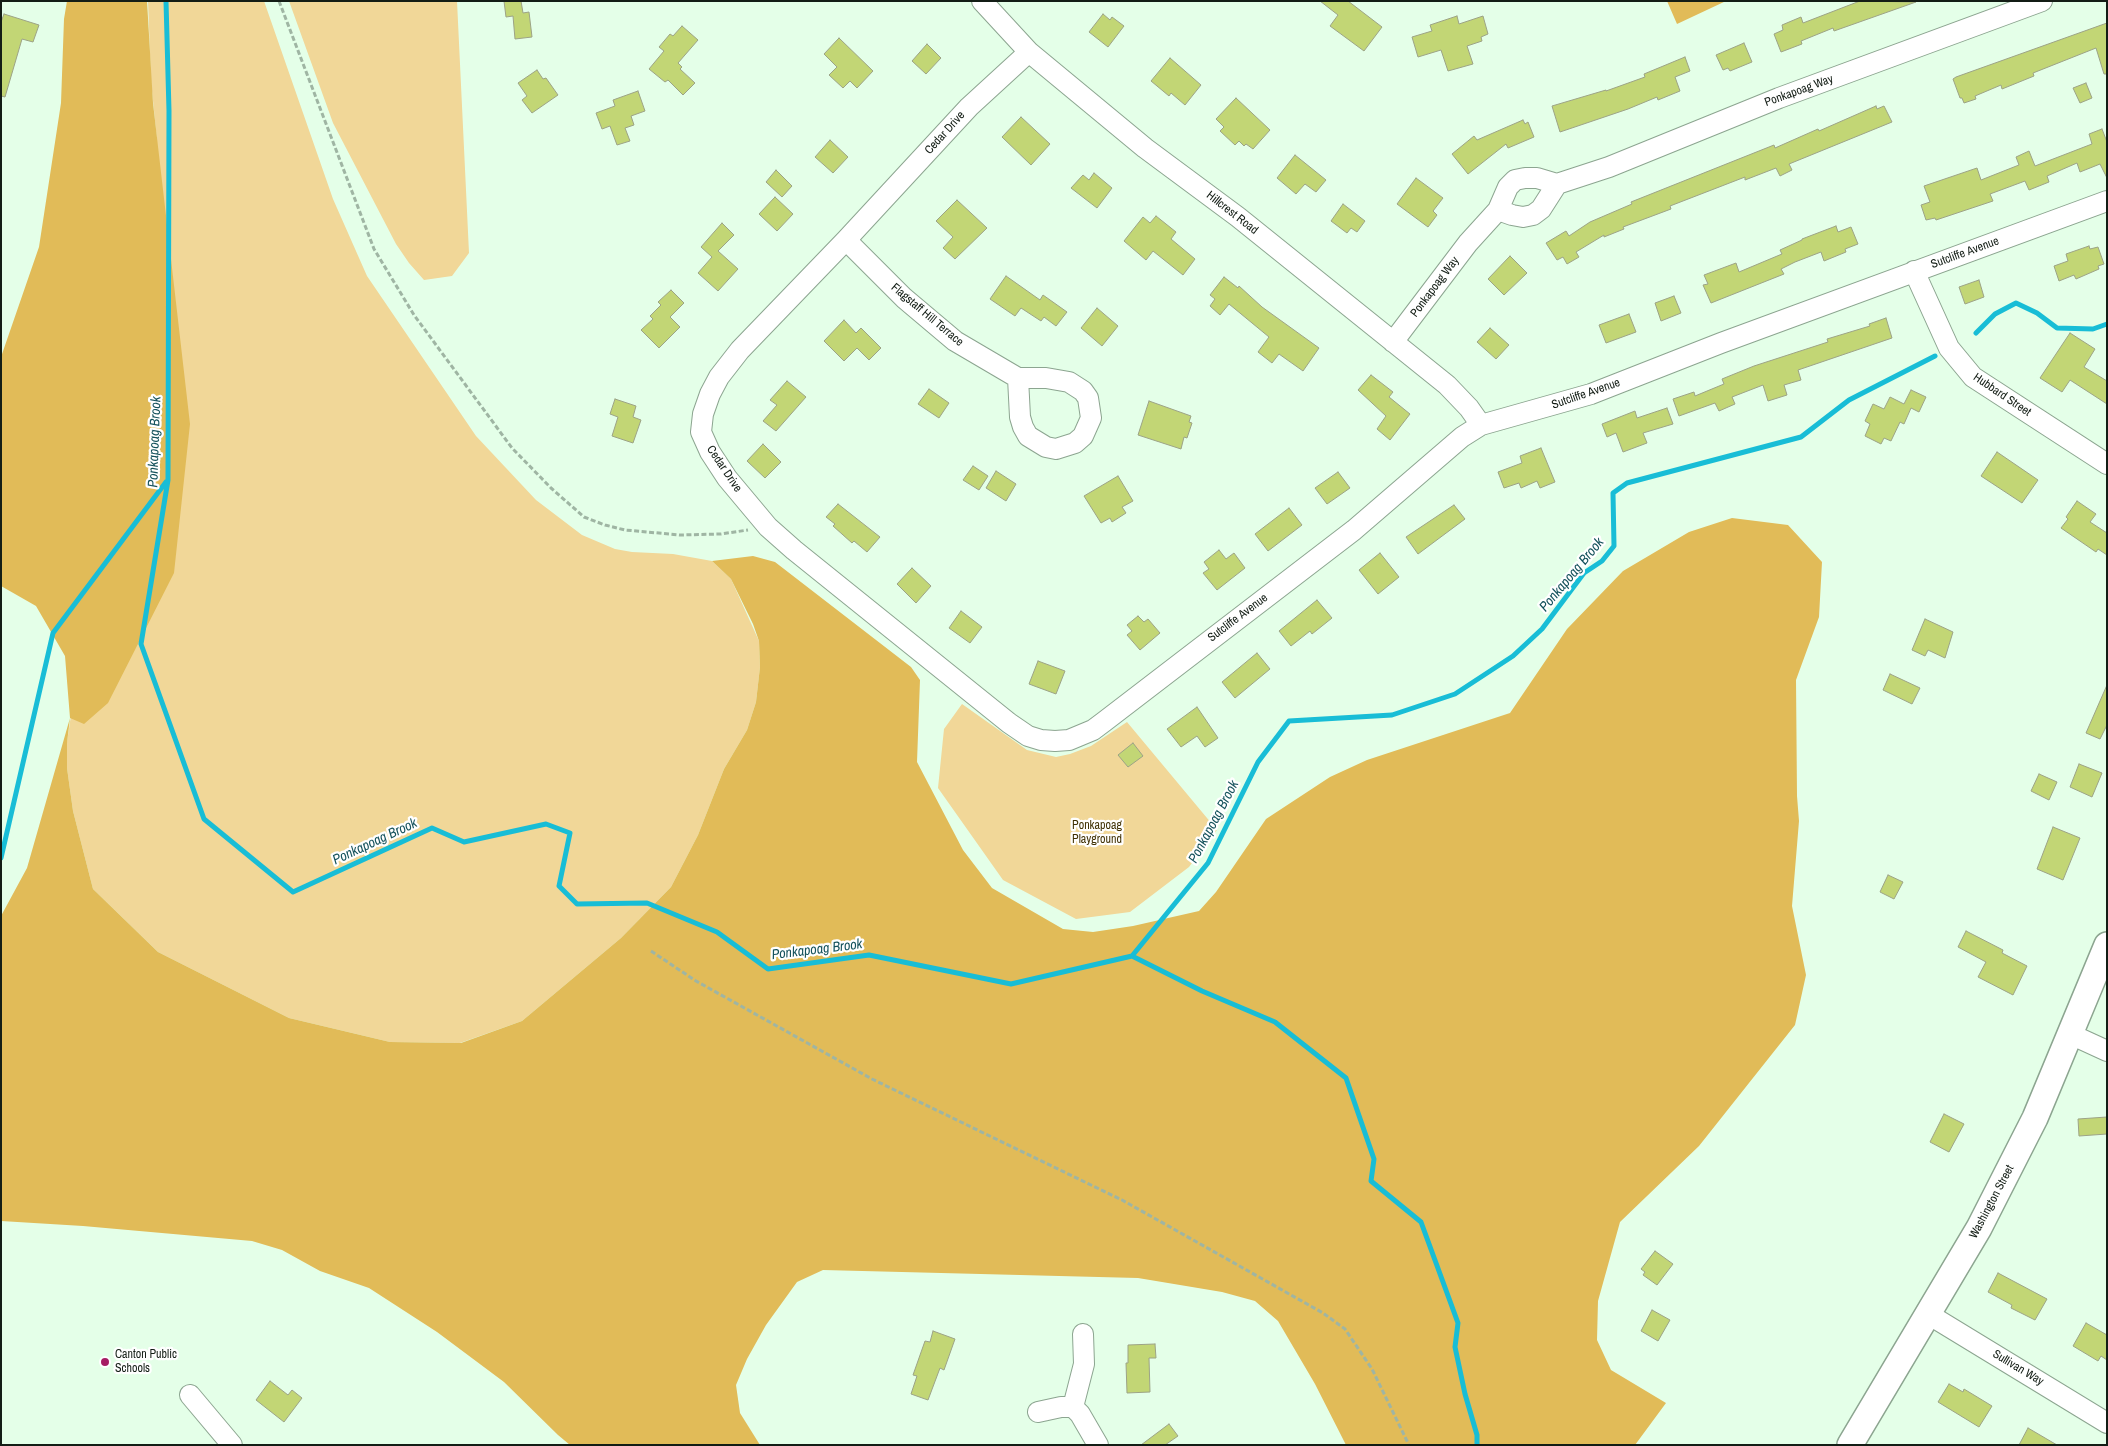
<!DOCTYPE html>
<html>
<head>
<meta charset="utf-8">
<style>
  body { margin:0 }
  #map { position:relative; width:2108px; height:1446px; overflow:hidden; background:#e4ffe8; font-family:"Archivo Narrow",sans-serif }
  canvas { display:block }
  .frame { position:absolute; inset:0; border:2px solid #131d15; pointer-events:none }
</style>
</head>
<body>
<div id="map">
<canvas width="2108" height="1446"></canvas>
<div class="frame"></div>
</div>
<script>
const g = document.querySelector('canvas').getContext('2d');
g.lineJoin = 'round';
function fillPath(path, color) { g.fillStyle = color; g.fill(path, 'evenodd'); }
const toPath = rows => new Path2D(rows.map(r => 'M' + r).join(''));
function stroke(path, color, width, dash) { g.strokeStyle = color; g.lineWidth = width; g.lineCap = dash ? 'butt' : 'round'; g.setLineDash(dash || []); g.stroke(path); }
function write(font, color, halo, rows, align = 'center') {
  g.font = font + ' "Archivo Narrow",sans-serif'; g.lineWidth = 4.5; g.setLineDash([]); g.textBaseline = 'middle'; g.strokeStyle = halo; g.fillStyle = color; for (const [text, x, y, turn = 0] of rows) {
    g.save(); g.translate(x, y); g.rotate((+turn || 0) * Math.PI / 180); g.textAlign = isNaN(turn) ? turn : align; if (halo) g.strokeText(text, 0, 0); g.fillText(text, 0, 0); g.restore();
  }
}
fillPath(toPath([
  [148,1,264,1,333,199,367,276,476,436,536,500,582,535,615,549,632,552,673,554,712,561,731,579,759,641,760,667,756,702,747,730,724,769,698,835,671,887,621,938,522,1021,460,1043,390,1042,289,1018,158,952,93,889,73,811,67,768,67,742,157,140,151,81],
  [289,1,457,1,469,253,452,276,424,280,409,263,396,244,333,123],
  [962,704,1027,750,1056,757,1070,754,1091,746,1127,722,1217,830,1189,867,1130,912,1076,919,1003,880,938,788,944,729]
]), '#f1d798');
fillPath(toPath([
  [67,1,147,1,153,103,190,424,174,573,108,703,84,724,70,718,67,743,67,768,73,811,93,889,158,952,289,1018,390,1042,461,1043,522,1021,621,938,671,887,698,835,724,769,747,730,756,702,760,667,759,641,753,624,731,579,712,561,753,556,775,562,911,667,920,680,917,762,963,850,992,888,1063,929,1093,932,1133,926,1199,911,1216,892,1266,819,1330,777,1367,760,1510,713,1567,629,1623,571,1689,532,1732,518,1788,525,1822,562,1819,617,1796,680,1797,796,1799,821,1792,906,1806,975,1795,1025,1699,1146,1620,1222,1598,1301,1597,1340,1611,1370,1666,1403,1635,1445,1346,1445,1315,1384,1278,1321,1255,1301,1222,1292,1138,1278,823,1270,797,1282,766,1325,747,1359,736,1385,740,1413,760,1445,570,1445,558,1435,504,1382,437,1332,369,1288,320,1271,282,1250,252,1241,83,1226,1,1221,1,916,27,868,70,718,65,656,36,606,1,586,1,357,39,247,61,103,64,19],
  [1667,1,1726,1,1677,24]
]), '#e1bb58');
stroke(toPath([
  [166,1,169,111,168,480,141,644,204,819,293,892,432,828,464,842,546,824,570,833,559,886,577,904,647,903,717,932,768,969,869,955,1011,984,1132,956,1208,863,1258,762,1289,721,1392,715,1455,694,1513,656,1542,629,1584,573,1602,561,1614,546,1613,493,1627,483,1801,437,1849,400,1935,356],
  [1976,333,1995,314,2016,303,2037,313,2057,328,2093,329,2107,324],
  [1,858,53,633,166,482],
  [1132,956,1202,991,1275,1022,1346,1078,1374,1159,1371,1181,1421,1222,1458,1323,1455,1347,1465,1394,1477,1435,1477,1445]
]), '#18bdd6', 5);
const building = toPath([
  [504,1,521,1,523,13,529,12,532,37,515,39,513,16,506,17,504,1],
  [1320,1,1348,1,1382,27,1364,51,1330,26,1338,15,1320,1],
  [1860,1,1916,2,1834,31,1833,28,1801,41,1802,44,1781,52,1774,34,1783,30,1782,25,1801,17,1803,23,1860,1],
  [4,14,39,25,33,42,22,39,5,97,1,96,1,22,4,14],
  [1103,14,1110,20,1112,17,1124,26,1108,47,1089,32,1103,14],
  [1457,16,1459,24,1483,16,1488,34,1481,37,1482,41,1467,46,1473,64,1448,71,1441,50,1418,57,1412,37,1432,31,1430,25,1457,16],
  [2107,23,2107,74,2104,74,2096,48,2033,73,2034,76,2002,89,2001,85,1975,96,1976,99,1964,103,1962,98,1960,98,1953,79,1956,77,2107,23],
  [682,26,698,40,678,63,682,67,680,69,695,83,683,95,668,80,665,82,649,69,664,51,659,47,670,34,673,36,682,26],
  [839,38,873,71,857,88,850,81,843,88,829,75,837,67,824,54,839,38],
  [1744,43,1752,62,1730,71,1728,68,1723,70,1716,55,1744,43],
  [927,44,941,58,926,74,912,61,927,44],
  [1685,57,1690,71,1675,77,1680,91,1658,100,1657,97,1628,109,1560,132,1552,106,1606,90,1606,91,1645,77,1644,74,1685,57],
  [1170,58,1201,85,1185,105,1171,93,1169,96,1151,81,1170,58],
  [537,70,543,79,546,78,558,95,532,113,522,100,527,96,518,83,537,70],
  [2086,83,2092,98,2080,103,2073,88,2086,83],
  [638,91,645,111,631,116,634,125,625,128,630,141,617,145,610,126,602,129,596,113,615,106,613,100,638,91],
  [1236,98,1270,130,1253,149,1246,144,1244,146,1239,141,1235,145,1220,131,1224,127,1216,119,1236,98],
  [1876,106,1877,109,1884,106,1892,122,1789,164,1792,170,1780,176,1776,168,1745,180,1745,177,1670,206,1671,209,1623,227,1624,229,1604,237,1604,235,1576,252,1579,257,1567,264,1563,257,1557,260,1546,243,1566,231,1569,236,1590,222,1632,204,1631,202,1774,145,1775,148,1818,129,1819,131,1876,106],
  [1021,117,1050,144,1031,165,1002,137,1021,117],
  [1523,120,1525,124,1528,122,1534,137,1508,148,1506,144,1468,174,1452,154,1474,136,1477,140,1523,120],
  [2102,129,2107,142,2107,178,2100,164,2080,172,2077,163,2047,176,2049,182,2029,190,2025,181,1990,194,1993,201,1936,220,1935,218,1926,220,1921,205,1930,202,1924,186,1977,168,1981,180,2019,165,2016,157,2029,151,2035,166,2092,144,2089,134,2102,129],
  [830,140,848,157,833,173,815,157,830,140],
  [1295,155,1326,180,1316,192,1305,184,1296,194,1277,178,1295,155],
  [776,170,792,186,782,197,766,182,776,170],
  [1094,173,1112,188,1097,208,1071,188,1083,175,1089,180,1094,173],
  [1416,178,1443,198,1433,211,1437,215,1428,227,1397,204,1416,178],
  [775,197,793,214,777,231,759,214,775,197],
  [957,200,987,228,955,259,943,248,953,237,936,221,957,200],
  [1343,204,1365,221,1357,232,1351,228,1347,233,1331,221,1343,204],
  [1156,216,1176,232,1171,239,1195,259,1183,275,1153,251,1146,260,1124,241,1143,217,1150,223,1156,216],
  [722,223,734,235,718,251,738,269,718,291,698,273,712,257,701,247,722,223],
  [1836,226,1838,232,1851,227,1858,244,1845,249,1846,252,1824,261,1821,252,1795,262,1781,269,1784,274,1711,303,1703,285,1708,284,1704,275,1736,263,1739,272,1782,254,1780,250,1802,240,1802,239,1836,226],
  [2089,246,2090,249,2098,247,2104,264,2098,266,2099,269,2076,279,2074,275,2059,281,2054,266,2068,261,2066,254,2089,246],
  [1510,256,1527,273,1504,295,1488,279,1510,256],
  [1006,276,1040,300,1043,295,1067,312,1056,326,1044,317,1041,321,1021,308,1015,316,990,299,1006,276],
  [1224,277,1238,288,1239,286,1262,307,1319,348,1303,371,1279,354,1272,363,1258,352,1269,337,1229,304,1220,315,1210,306,1215,299,1210,295,1224,277],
  [1979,280,1984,297,1965,304,1959,287,1979,280],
  [671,290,684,303,670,317,680,327,659,348,641,330,653,319,650,316,661,305,658,302,671,290],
  [1674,296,1681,313,1661,321,1655,303,1674,296],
  [1097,308,1118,326,1102,346,1081,328,1097,308],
  [1629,314,1636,332,1606,343,1599,325,1629,314],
  [1886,318,1892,338,1798,370,1801,380,1784,385,1787,395,1768,401,1763,385,1732,397,1735,404,1719,411,1715,403,1679,416,1673,399,1694,392,1695,396,1724,384,1722,379,1754,366,1828,342,1827,339,1870,326,1869,324,1886,318],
  [844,320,856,333,861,328,881,348,869,360,857,348,844,361,824,341,844,320],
  [1490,328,1509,345,1496,359,1477,342,1490,328],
  [2070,333,2095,349,2084,367,2107,381,2107,404,2070,380,2062,392,2040,378,2070,333],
  [1371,375,1393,392,1389,397,1410,414,1390,440,1377,429,1386,416,1358,390,1371,375],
  [787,381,806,397,776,431,763,421,777,405,770,400,787,381],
  [929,389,949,403,939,418,918,404,929,389],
  [1911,390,1926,397,1919,412,1911,408,1904,424,1900,422,1891,441,1884,438,1881,444,1865,436,1870,424,1865,421,1873,404,1884,409,1890,397,1904,404,1911,390],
  [615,399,636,406,633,417,641,420,633,443,612,436,618,417,610,414,615,399],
  [1149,401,1191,416,1189,422,1192,423,1187,438,1184,437,1181,449,1138,435,1149,401],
  [1667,408,1673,424,1643,433,1647,443,1623,452,1616,433,1607,437,1602,424,1635,411,1637,418,1667,408],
  [763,444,781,462,765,478,747,461,763,444],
  [1541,448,1555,482,1540,488,1537,481,1521,488,1519,483,1504,488,1498,472,1522,463,1520,456,1541,448],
  [1997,452,2038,480,2022,503,1981,476,1997,452],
  [973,466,988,476,979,490,963,480,973,466],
  [996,471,1016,484,1006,501,986,488,996,471],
  [1338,472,1350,488,1327,504,1315,488,1338,472],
  [1118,476,1133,501,1122,507,1126,513,1112,522,1110,518,1101,523,1084,496,1118,476],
  [2077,501,2096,514,2090,522,2107,533,2107,555,2098,549,2096,552,2061,528,2068,519,2066,517,2077,501],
  [838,504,880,537,867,552,854,541,852,543,833,526,835,524,826,517,838,504],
  [1454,505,1465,519,1418,554,1406,537,1454,505],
  [1289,508,1302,525,1268,551,1255,534,1289,508],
  [1219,550,1226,559,1234,553,1245,568,1217,590,1203,573,1209,569,1204,562,1219,550],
  [1380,553,1399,577,1378,594,1359,570,1380,553],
  [912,568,931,586,916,603,897,584,912,568],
  [1317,600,1332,618,1312,634,1310,631,1291,646,1279,631,1317,600],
  [961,611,982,627,970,643,949,628,961,611],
  [1138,616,1144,622,1148,619,1160,633,1140,650,1127,635,1132,631,1127,625,1138,616],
  [1925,619,1953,632,1945,658,1928,650,1925,656,1912,650,1925,619],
  [1257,653,1270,669,1235,698,1222,682,1257,653],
  [1038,661,1065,671,1056,694,1029,684,1038,661],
  [1890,674,1920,688,1912,704,1883,690,1890,674],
  [2107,685,2107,725,2100,739,2086,733,2107,685],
  [1197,707,1218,738,1205,747,1197,736,1181,747,1167,729,1197,707],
  [1133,743,1143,756,1128,767,1118,755,1133,743],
  [2079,764,2102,773,2092,797,2070,787,2079,764],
  [2039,774,2057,782,2049,800,2031,791,2039,774],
  [2053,827,2080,838,2063,880,2037,869,2053,827],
  [1888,875,1903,882,1894,899,1880,892,1888,875],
  [1966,931,2003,950,2002,953,2027,966,2013,995,1978,977,1986,962,1958,947,1966,931],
  [1944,1114,1964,1124,1949,1152,1930,1142,1944,1114],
  [2107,1117,2107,1134,2079,1136,2078,1119,2107,1117],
  [1655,1251,1673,1264,1657,1285,1643,1275,1645,1272,1641,1269,1655,1251],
  [1998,1273,2047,1299,2035,1320,2011,1308,2012,1305,1988,1292,1998,1273],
  [1652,1310,1670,1320,1658,1341,1641,1331,1652,1310],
  [2086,1323,2107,1335,2107,1360,2101,1356,2098,1361,2073,1346,2086,1323],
  [933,1331,955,1339,944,1370,940,1368,928,1400,911,1394,917,1376,913,1375,925,1341,930,1342,933,1331],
  [1155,1344,1156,1358,1149,1358,1150,1392,1127,1393,1126,1363,1128,1363,1128,1345,1155,1344],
  [270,1381,288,1395,292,1390,302,1398,284,1422,256,1400,270,1381],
  [1949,1384,1963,1392,1964,1389,1992,1406,1979,1427,1938,1402,1949,1384],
  [1169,1424,1178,1436,1165,1445,1141,1445,1169,1424],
  [2028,1428,2057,1445,2019,1445,2028,1428]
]);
fillPath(building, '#c2d675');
stroke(building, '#9ca386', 1);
const minor = toPath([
  [982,1,1029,52,1145,148,1238,217,1447,385,1469,408,1481,425],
  [1029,52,969,107,846,240,740,350,719,377,710,394,703,414,701,432,710,452,727,478,768,527,794,550,1009,723,1028,736,1041,740,1055,741,1069,740,1093,730,1105,721,1354,530,1462,437,1481,425,1591,394,1721,343,2107,201],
  [1525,178,1537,178,1557,184,1541,209,1533,215,1523,217,1512,215,1498,210,1508,187,1515,180,1525,178],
  [1557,184,1609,167,1779,98,2042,1],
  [846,240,904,298,955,341,1018,378],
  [1914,271,1949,348,1973,377,2107,464],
  [1393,342,1468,243,1498,210],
  [1018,378,1046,378,1069,382,1083,391,1088,398,1091,418,1083,436,1075,443,1056,449,1046,447,1028,436,1023,427,1020,417,1018,378],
  [2070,1034,2107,1051],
  [1928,1314,2107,1423],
  [190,1395,232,1445],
  [1073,1407,1084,1364,1083,1334],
  [1038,1412,1061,1407,1073,1407,1080,1414,1098,1445]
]);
const major = toPath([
  [1850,1445,1979,1228,2035,1118,2107,945]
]);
stroke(minor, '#8ca590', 22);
stroke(major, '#8ca590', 28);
stroke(toPath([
  [279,1,374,249,414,315,512,448,551,488,584,517,605,525,625,530,680,535,721,534,748,530],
  [651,951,696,981,872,1079,1122,1200,1323,1313,1345,1329,1372,1369,1409,1445]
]), '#9fb5a3', 3, [5, 2.5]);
stroke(minor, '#fff', 20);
stroke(major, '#fff', 25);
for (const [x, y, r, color] of [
  [105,1362,5,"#a61c64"]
]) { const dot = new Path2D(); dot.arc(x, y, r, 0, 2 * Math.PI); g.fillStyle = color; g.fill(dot); stroke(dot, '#fff', 2); }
write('12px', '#131d15', '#fff', [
  ["Ponkapoag Way",1799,91,-20],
  ["Cedar Drive",945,133,-48],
  ["Hillcrest Road",1232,213,38],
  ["Sutcliffe Avenue",1965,253,-20],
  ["Ponkapoag Way",1435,287,-53],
  ["Flagstaff Hill Terrace",927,315,40],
  ["Sutcliffe Avenue",1586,394,-19],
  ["Hubbard Street",2002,395,34],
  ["Cedar Drive",724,469,56],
  ["Sutcliffe Avenue",1238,618,-37],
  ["Washington Street",1992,1202,-62],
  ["Sullivan Way",2018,1368,31]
]);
write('12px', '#403104', '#fff', [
  ["Ponkapoag",1097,826],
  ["Playground",1097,840]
]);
write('12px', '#131d15', '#fff', [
  ["Canton Public",115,1355],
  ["Schools",115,1369]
], 'left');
write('italic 14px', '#15525c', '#fff', [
  ["Ponkapoag Brook",155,442,-88],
  ["Ponkapoag Brook",1572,575,-50],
  ["Ponkapoag Brook",1214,822,-62],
  ["Ponkapoag Brook",375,842,-25],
  ["Ponkapoag Brook",817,950,-7]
]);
</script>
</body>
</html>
